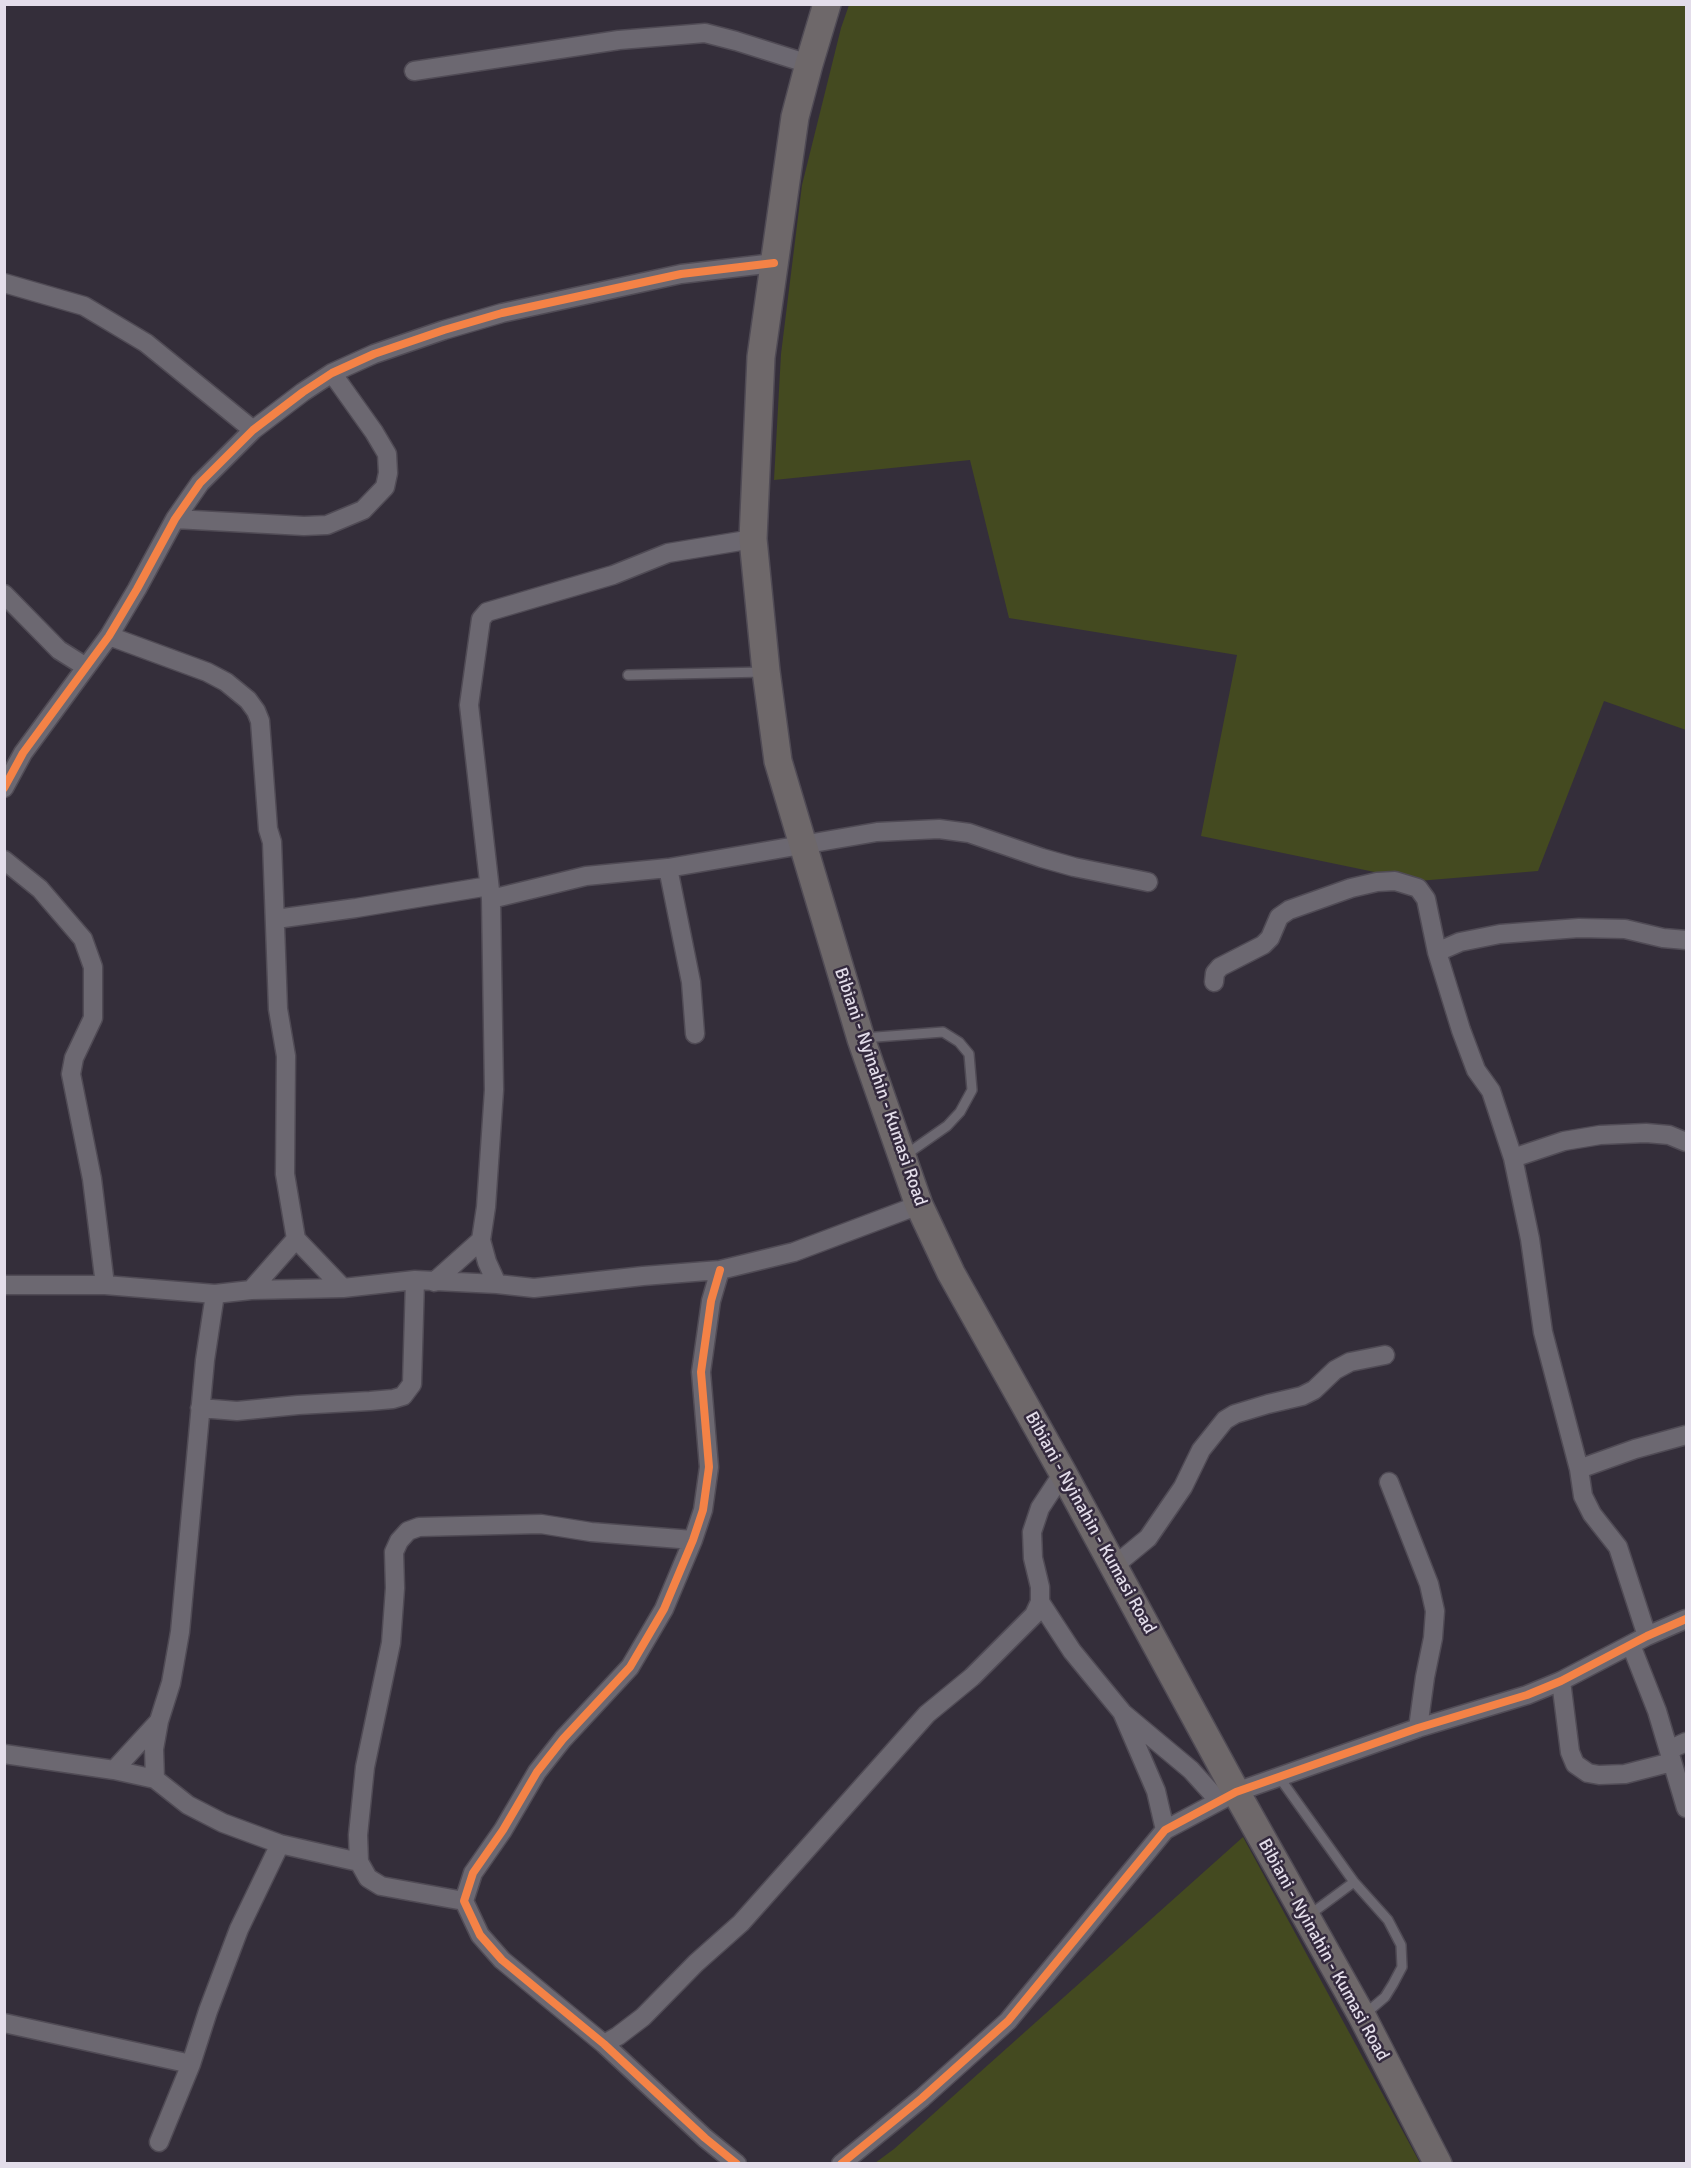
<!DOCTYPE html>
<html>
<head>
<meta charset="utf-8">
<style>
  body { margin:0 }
  #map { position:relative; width:1691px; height:2168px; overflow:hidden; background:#342e3a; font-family:Signika,sans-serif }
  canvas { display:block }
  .frame { position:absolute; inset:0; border:6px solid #e3ddea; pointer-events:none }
</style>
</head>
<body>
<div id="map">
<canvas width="1691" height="2168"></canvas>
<div class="frame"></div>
</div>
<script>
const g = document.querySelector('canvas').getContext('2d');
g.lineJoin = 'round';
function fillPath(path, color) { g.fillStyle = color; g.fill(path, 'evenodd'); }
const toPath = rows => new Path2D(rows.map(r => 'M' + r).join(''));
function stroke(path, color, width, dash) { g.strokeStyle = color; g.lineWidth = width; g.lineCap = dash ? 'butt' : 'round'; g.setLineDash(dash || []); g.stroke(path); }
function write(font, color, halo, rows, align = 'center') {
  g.font = font + ' Signika,sans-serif'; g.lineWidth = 5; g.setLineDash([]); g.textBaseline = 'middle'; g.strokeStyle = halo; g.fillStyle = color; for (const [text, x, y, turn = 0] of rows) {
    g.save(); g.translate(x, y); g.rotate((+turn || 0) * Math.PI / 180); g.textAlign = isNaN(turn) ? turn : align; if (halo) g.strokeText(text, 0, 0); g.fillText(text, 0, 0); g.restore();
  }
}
fillPath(toPath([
  [849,5,1686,5,1686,730,1604,701,1538,871,1418,881,1201,836,1237,655,1009,618,970,460,774,480,781,354,802,185,841,28],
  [1243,1837,1420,2163,875,2163,894,2149]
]), '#444a20');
const lane = toPath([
  [628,675,764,672],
  [863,1038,943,1032,959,1042,969,1054,972,1090,960,1112,947,1126,904,1156],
  [1279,1777,1354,1882,1388,1920,1401,1945,1402,1967,1393,1984,1385,1997,1365,2014],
  [1308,1916,1354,1882]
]);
const street = toPath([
  [414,71,619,40,705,33,736,41,809,64],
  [4,283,84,306,146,343,253,430],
  [175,519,304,526,327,525,363,510,385,487,388,473,387,454,374,432,332,373],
  [4,594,59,650,86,667],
  [109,636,207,672,226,682,248,700,256,711,260,721,268,829,272,842,278,1009,286,1056,285,1174,296,1239,343,1288],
  [4,788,23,753,109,636,137,589,175,519,200,483,253,430,303,392,332,373,374,354,444,330,502,313,681,274,774,263],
  [4,860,40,889,83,939,93,967,93,1018,74,1058,71,1074,92,1179,105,1285],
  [668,868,691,982,695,1034],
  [491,899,586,876,668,868,877,832,939,829,969,833,1042,858,1074,867,1148,882],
  [276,919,356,908,489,886],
  [1437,952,1460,942,1500,934,1579,928,1625,929,1663,938,1686,940],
  [1214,982,1215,973,1220,967,1263,945,1270,938,1279,917,1289,910,1351,888,1377,882,1395,881,1418,888,1426,899,1437,952,1461,1030,1476,1070,1491,1091,1513,1158],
  [720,1270,711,1301,701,1372,709,1467,703,1510,693,1540,664,1609,630,1667,563,1739,537,1772,503,1830,473,1873,464,1901,480,1935,502,1960,604,2044,705,2138,737,2164],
  [434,1282,481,1240],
  [497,1284,487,1262,481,1240,486,1207,494,1090,491,899,469,705,481,619,487,612,613,575,668,553,753,539],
  [4,1285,105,1285,215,1294,251,1290,343,1288,415,1280,497,1284,534,1288,643,1276,720,1270,794,1252,919,1205],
  [251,1290,296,1239],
  [200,1408,237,1411,298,1405,370,1401,393,1399,403,1396,412,1384,415,1280],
  [1579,1469,1635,1449,1686,1435],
  [1389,1482,1429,1584,1435,1611,1433,1638,1425,1677,1418,1728],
  [1114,1566,1148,1538,1183,1487,1201,1450,1225,1420,1235,1414,1268,1404,1302,1396,1314,1390,1335,1370,1350,1362,1385,1355],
  [1040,1602,1072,1651,1122,1712,1156,1791,1165,1830],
  [1647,1636,1618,1547,1592,1514,1583,1496,1579,1469,1543,1332,1530,1239,1513,1158,1564,1141,1600,1135,1646,1133,1669,1135,1686,1142],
  [1631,1645,1657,1711,1686,1808],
  [1561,1681,1570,1752,1575,1764,1588,1773,1599,1775,1625,1774,1672,1762],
  [1124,1714,1191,1770,1219,1801],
  [1669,1750,1686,1742],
  [4,1754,114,1770,155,1779,188,1805,223,1823,280,1844,359,1862],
  [114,1770,159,1721],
  [155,1779,154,1749,159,1721,171,1683,180,1632,205,1360,215,1294],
  [464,1901,381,1886,368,1878,359,1862,358,1835,365,1767,391,1643,395,1588,394,1552,399,1541,408,1531,419,1527,541,1524,591,1532,693,1540],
  [4,2023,191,2064],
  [604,2044,618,2036,643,2017,696,1963,741,1923,927,1714,972,1677,1034,1615,1040,1602,1040,1587,1033,1558,1032,1532,1040,1508,1063,1473],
  [159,2142,191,2064,208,2011,239,1929,280,1844],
  [841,2164,922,2098,1008,2021,1165,1830,1236,1792,1418,1728,1527,1695,1561,1681,1647,1636,1686,1619]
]);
const primary = toPath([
  [827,4,809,64,795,117,761,357,753,539,766,671,778,761,861,1039,919,1205,951,1273,1063,1473,1236,1792,1362,2016,1438,2164]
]);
stroke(lane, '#504b55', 12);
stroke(street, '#504b55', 21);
stroke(primary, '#504b55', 30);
stroke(lane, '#6c6871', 9);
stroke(street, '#6c6871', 18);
stroke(primary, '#6e686a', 27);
stroke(toPath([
  [4,788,23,753,109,636,137,589,175,519,200,483,253,430,303,392,332,373,374,354,444,330,502,313,681,274,774,263],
  [720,1270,711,1301,701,1372,709,1467,703,1510,693,1540,664,1609,630,1667,563,1739,537,1772,503,1830,473,1873,464,1901,480,1935,502,1960,604,2044,705,2138,737,2164],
  [841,2164,922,2098,1008,2021,1165,1830,1236,1792,1418,1728,1527,1695,1561,1681,1647,1636,1686,1619]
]), '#f48246', 8);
write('18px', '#e3ddea', '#342a3e', [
  ["Bibiani - Nyinahin - Kumasi Road",880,1087,71],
  ["Bibiani - Nyinahin - Kumasi Road",1090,1523,61],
  ["Bibiani - Nyinahin - Kumasi Road",1323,1950,61]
]);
</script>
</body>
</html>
